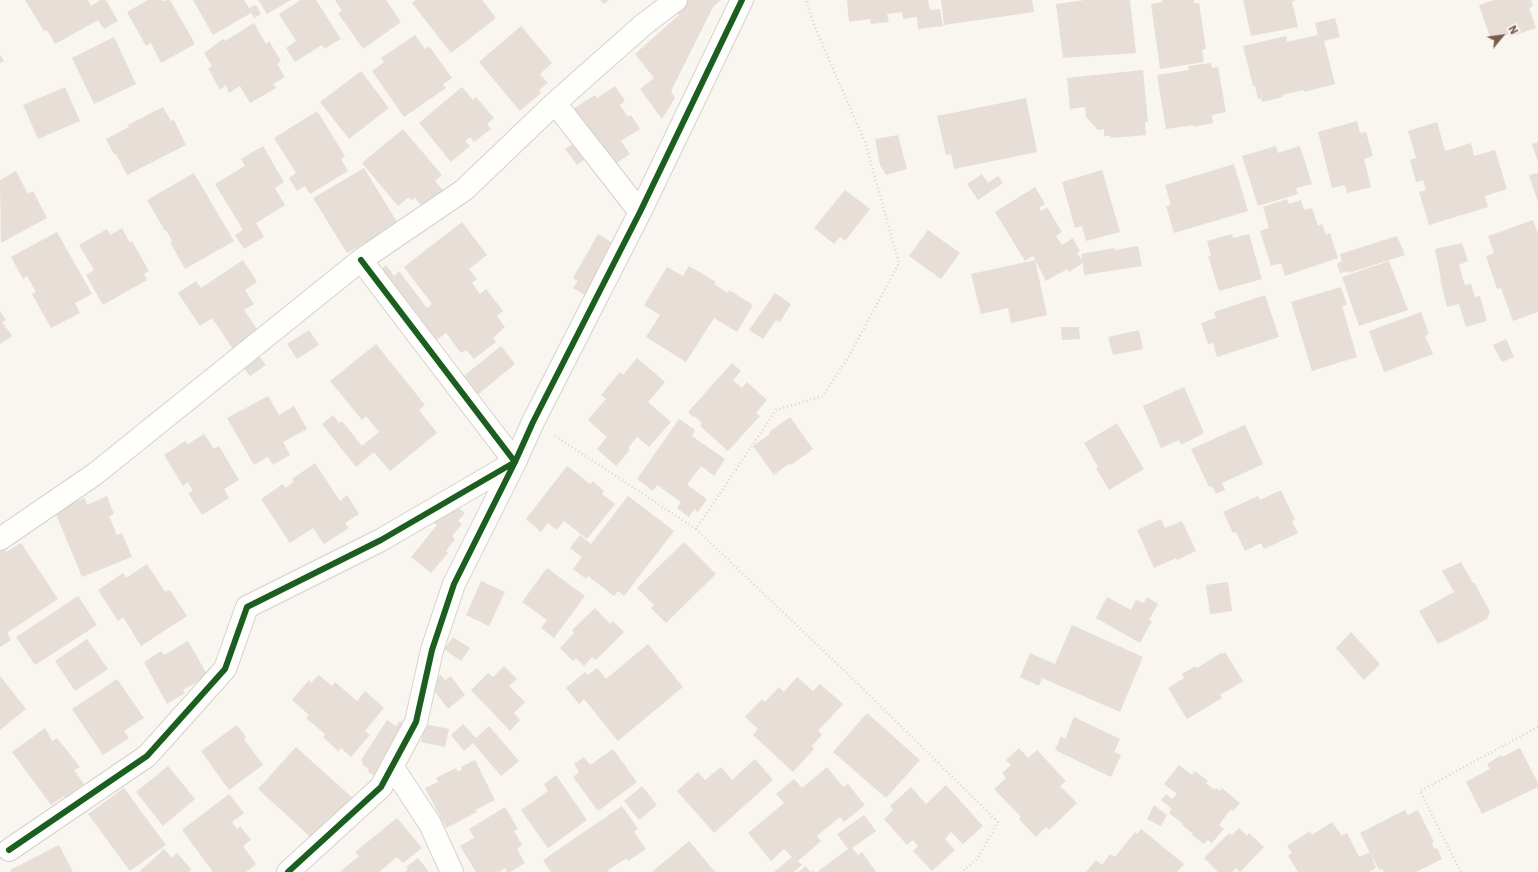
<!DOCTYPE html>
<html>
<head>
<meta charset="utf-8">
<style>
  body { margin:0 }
  #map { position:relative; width:1538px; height:872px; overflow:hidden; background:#f9f5f0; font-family:"Work Sans",sans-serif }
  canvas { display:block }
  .north { position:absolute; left:1482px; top:16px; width:40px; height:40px; -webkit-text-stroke:3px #fffaf3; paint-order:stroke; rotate:61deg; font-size:11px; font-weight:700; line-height:16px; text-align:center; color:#7a5c4d }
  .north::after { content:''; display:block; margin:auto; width:14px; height:18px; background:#7a5c4d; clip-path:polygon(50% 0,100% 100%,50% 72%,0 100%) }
</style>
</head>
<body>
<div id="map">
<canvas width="1538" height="872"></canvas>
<div class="north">N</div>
</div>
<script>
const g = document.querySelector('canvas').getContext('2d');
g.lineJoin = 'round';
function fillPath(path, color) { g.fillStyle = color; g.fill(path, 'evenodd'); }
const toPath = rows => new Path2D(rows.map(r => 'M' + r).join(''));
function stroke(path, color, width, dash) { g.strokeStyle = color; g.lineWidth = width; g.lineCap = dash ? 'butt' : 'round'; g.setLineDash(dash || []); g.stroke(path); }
fillPath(toPath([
  [25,0,88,0,91,6,101,0,106,0,118,21,104,29,98,20,55,44,47,30,44,31],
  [148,0,162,0,163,1,170,0,195,44,161,63,151,43,146,46,127,12],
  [193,0,244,0,249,8,256,5,261,14,254,18,251,13,213,35],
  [258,0,291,0,267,14],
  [301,0,316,0,341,39,324,49,322,45,295,62,286,48,296,41,279,14],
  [335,0,386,0,401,22,363,49,338,13,342,11],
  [416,0,482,0,496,18,451,53,412,3],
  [600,0,609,0,604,4],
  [689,0,721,0,713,7,671,91,675,98,662,119,640,89,654,78,635,54,679,15,676,11],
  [847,0,928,0,930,10,940,9,943,26,918,29,917,17,903,19,902,12,887,14,889,22,871,24,870,19,849,22],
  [941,0,1032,0,1034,12,944,25],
  [1085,0,1130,0,1136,53,1063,58,1056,4],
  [1162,0,1194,0,1194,3,1199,3,1206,49,1202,50,1204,62,1160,69,1151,4,1162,2],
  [1243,0,1296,0,1292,2,1298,27,1251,36],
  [1494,0,1531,0,1533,6,1529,8,1536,28,1510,37,1509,34,1491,40,1479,5],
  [1335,18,1340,37,1324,41,1335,84,1304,92,1303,90,1282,95,1283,97,1262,102,1261,98,1258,99,1255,86,1253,86,1243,46,1286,36,1287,42,1318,35,1315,23],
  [254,23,266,44,269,41,281,61,277,64,285,77,273,84,276,88,250,103,240,86,229,93,226,85,220,90,208,68,212,66,204,53,223,39,225,41],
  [521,26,552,63,540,74,548,83,539,90,541,93,520,111,479,62],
  [415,35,425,49,429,46,452,78,443,84,446,88,404,117,372,71,384,62,381,58],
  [114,37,136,84,94,104,72,58],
  [0,55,4,61,0,63],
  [1211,63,1212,68,1218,67,1226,112,1212,115,1213,123,1193,127,1193,125,1166,129,1157,75,1189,70,1188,66],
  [1143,70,1148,122,1145,122,1146,135,1111,138,1110,136,1104,136,1104,129,1098,130,1086,117,1085,107,1070,109,1067,78],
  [361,71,389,108,349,139,320,102],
  [615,86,625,101,620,105,628,117,631,115,640,129,621,141,630,154,612,166,567,113,595,95,597,98],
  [65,87,80,121,38,139,23,105],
  [462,87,473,100,476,97,494,118,487,124,491,129,474,142,470,137,465,141,470,146,451,162,419,123],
  [1026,98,1037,152,954,169,951,154,946,155,937,116],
  [163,107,171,121,174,120,186,145,127,175,116,154,114,154,106,139,129,127,128,125],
  [317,111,345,156,341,159,348,171,310,194,305,186,297,191,289,178,296,173,274,138],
  [1357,121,1360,133,1366,132,1373,156,1364,159,1371,187,1347,193,1345,185,1332,188,1318,132],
  [1437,122,1445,151,1471,143,1474,156,1495,150,1507,189,1485,196,1488,207,1429,225,1419,192,1426,190,1423,180,1416,182,1410,160,1416,158,1408,131],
  [403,129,442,175,435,181,443,190,423,208,415,198,411,200,409,197,398,206,362,163],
  [898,135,907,169,886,175,880,165,875,139],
  [580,139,591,155,577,165,565,149],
  [1538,142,1538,162,1532,144],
  [263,146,284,182,275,188,285,205,256,223,264,237,244,249,235,235,243,230,215,184,245,166,241,159],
  [1276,146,1278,153,1300,146,1312,184,1296,188,1298,194,1258,206,1242,156],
  [1234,164,1248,211,1174,233,1166,206,1171,205,1165,185],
  [364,168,400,227,372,248,368,241,347,253,313,198],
  [1102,170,1120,232,1086,241,1082,226,1075,228,1062,182],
  [16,171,28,194,33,191,47,218,1,243,0,180],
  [194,173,234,241,185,269,170,242,172,241,166,230,165,231,147,200],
  [1538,173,1538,202,1529,175],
  [982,174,988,183,998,176,1003,183,978,200,967,184],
  [1035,187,1045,204,1039,208,1041,211,1047,207,1062,232,1056,236,1062,245,1073,238,1080,251,1077,253,1082,260,1081,254,1114,248,1116,250,1138,246,1142,266,1084,275,1083,263,1069,272,1067,269,1046,281,1033,256,1025,261,995,212],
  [845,190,870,209,845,241,840,237,834,244,814,228],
  [1287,199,1289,204,1301,200,1304,210,1312,208,1318,226,1322,224,1326,235,1330,233,1338,258,1285,276,1281,263,1271,266,1260,231,1269,228,1263,207],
  [1533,220,1538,234,1538,312,1513,321,1501,288,1497,289,1486,256,1494,253,1488,236],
  [462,222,487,255,469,269,477,279,472,283,480,294,486,289,503,311,497,316,505,327,493,338,496,342,474,359,466,350,461,353,446,333,431,344,376,273,386,265,394,276,399,271,427,308,432,304,404,267],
  [122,228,130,243,132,241,149,271,144,274,147,280,103,305,86,275,94,270,79,245,107,229,110,235],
  [928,230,960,253,941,279,909,256],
  [57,232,92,294,75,303,80,313,51,328,32,294,36,292,27,276,23,279,11,257],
  [598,234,614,244,585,295,573,288,578,281,573,278],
  [1232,234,1233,238,1249,234,1262,279,1219,291,1208,256,1211,256,1207,241],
  [1397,236,1405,255,1349,273,1348,271,1340,273,1337,264,1342,261,1340,254],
  [1462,243,1468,261,1459,265,1465,285,1471,284,1475,297,1480,296,1487,321,1466,327,1459,304,1447,307,1440,279,1441,279,1435,249],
  [243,260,257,282,245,290,254,304,244,310,259,332,233,349,212,318,200,326,178,293,196,281,201,288],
  [1035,260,1047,315,1011,323,1008,308,981,314,971,274],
  [1389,261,1408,310,1359,326,1342,277],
  [689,266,716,282,714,284,728,293,729,290,753,305,737,332,714,318,686,362,646,337,660,315,644,305,667,267,683,276],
  [1341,287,1347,305,1342,306,1357,357,1312,371,1291,302],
  [775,293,791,304,780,322,776,320,763,339,749,330],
  [1265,295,1279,337,1217,357,1213,343,1208,344,1201,323,1216,318,1214,312],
  [0,311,6,320,2,322,12,336,0,344],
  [1421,312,1429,334,1425,336,1433,354,1384,372,1369,331],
  [1061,327,1079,327,1080,339,1062,340],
  [309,330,319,345,297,359,287,344],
  [1139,330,1143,349,1113,355,1108,337],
  [1506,339,1514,357,1502,362,1493,345],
  [376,344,425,405,419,410,437,433,390,471,374,452,356,467,322,424,333,415,339,423,342,421,362,446,379,432,366,416,362,420,330,381],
  [501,346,515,364,475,397,460,379],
  [258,355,266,365,250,376,242,366],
  [637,358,665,382,648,402,671,422,649,447,637,437,628,448,630,450,616,466,597,449,607,437,588,420,606,399,601,395,620,372,623,375],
  [732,363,741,371,733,380,742,388,747,382,767,400,756,413,760,416,728,451,700,426,702,423,694,416,693,417,688,412],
  [1184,387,1204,433,1181,445,1179,440,1161,448,1143,406],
  [268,396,279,415,294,406,307,429,283,442,290,455,273,465,268,457,254,465,227,418],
  [790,417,813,449,791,465,790,463,774,475,753,446,770,434,769,432],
  [679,419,695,430,692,436,725,459,714,476,701,466,687,485,707,499,698,512,694,509,689,517,677,508,681,502,657,485,653,491,637,479],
  [1117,423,1144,469,1109,490,1096,468,1098,467,1084,443],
  [1245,425,1263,464,1222,483,1225,490,1216,494,1212,486,1209,487,1191,449],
  [204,434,214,449,219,446,239,480,224,489,229,498,202,515,188,493,193,491,188,482,183,486,164,455,185,441,188,444],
  [315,463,340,501,347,495,359,514,345,523,349,528,324,544,313,528,290,543,261,499,283,484,285,488,294,482,292,479],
  [567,466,590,484,593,481,604,491,602,494,615,504,587,539,564,521,557,530,548,523,541,532,526,519],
  [1281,490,1295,520,1292,521,1298,533,1264,549,1261,543,1245,551,1236,532,1233,533,1223,512,1258,496,1260,500],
  [107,496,114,514,109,516,117,535,122,533,132,557,82,577,54,509,85,498,87,505],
  [628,496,674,531,624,596,618,591,614,596,588,576,586,579,573,569,582,557,570,548,580,535,591,544],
  [455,505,465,513,458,521,462,524,452,536,455,539,446,551,448,553,431,573,411,557,437,525,432,522],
  [1161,519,1165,528,1182,521,1196,551,1177,560,1176,558,1154,568,1137,530],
  [684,542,716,574,666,623,651,608,654,605,637,588],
  [21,543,58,599,7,633,11,640,0,647,0,548,3,545,6,552],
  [1461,562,1473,583,1474,582,1490,612,1487,619,1438,644,1419,611,1454,592,1442,571],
  [147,564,165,592,170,590,187,616,141,646,123,617,118,621,98,590,123,573,126,578],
  [547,568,585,596,554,638,541,628,547,620,522,602],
  [481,581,505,592,489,626,466,615],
  [1228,582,1232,611,1210,614,1206,585],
  [78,596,97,625,35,665,16,637],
  [1107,597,1131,610,1136,600,1144,603,1147,597,1158,604,1149,620,1152,621,1140,643,1096,618],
  [595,608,610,624,613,621,624,632,596,660,592,657,584,666,576,658,573,661,560,648,574,633,572,630],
  [1072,625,1143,657,1120,712,1042,678,1039,686,1020,677,1030,653,1055,664],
  [1351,632,1380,664,1364,680,1336,648],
  [453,637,470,648,461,661,444,649],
  [87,639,108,669,75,691,55,661],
  [188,641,208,676,183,690,185,693,167,704,144,662,161,651,164,655],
  [648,644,683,687,618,741,584,699,579,704,566,688,585,672,588,675,597,668,606,679],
  [1225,652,1243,681,1220,695,1222,698,1187,719,1168,688,1184,678,1182,674,1196,666,1197,668,1221,653,1222,654],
  [504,666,517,679,509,686,525,702,514,713,520,720,510,731,471,690,488,673,493,677],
  [319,675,332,686,335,682,357,701,365,691,384,708,365,731,370,735,351,757,341,748,338,751,323,737,325,734,306,718,309,715,292,700,309,680,311,683],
  [441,675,445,680,451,676,465,695,448,709,434,690,435,688,431,682],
  [0,676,26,709,0,730],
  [797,677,813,691,820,684,843,704,818,731,822,735,812,746,814,749,793,772,753,735,758,729,745,717,762,699,765,702,779,687,784,692],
  [117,679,144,718,124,731,129,738,103,755,72,709],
  [867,713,920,760,886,798,833,752],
  [1074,717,1120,739,1114,752,1121,755,1111,777,1055,750,1061,736,1065,739],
  [387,720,396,726,400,721,407,726,374,776,367,771,369,769,362,764,363,762,361,760],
  [425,724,449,729,445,747,421,742],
  [463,724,476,738,489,726,519,761,501,776,473,743,464,751,451,735],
  [237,725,246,737,244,739,263,765,229,790,201,751],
  [45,728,52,741,57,738,80,767,74,770,84,784,65,798,64,796,51,805,12,752],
  [296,747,356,801,317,843,258,789],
  [1019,748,1028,758,1037,750,1066,781,1060,786,1077,803,1049,830,1046,827,1036,837,1019,819,1021,817,994,789,1006,778,1002,773,1011,765,1006,760],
  [1520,748,1538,783,1538,787,1482,814,1466,782,1490,769,1487,764,1501,755,1502,757],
  [613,749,637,782,598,811,573,777,579,772,574,764,584,757,590,765],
  [755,759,773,780,714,833,677,791,698,772,705,780,721,767,732,780],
  [475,760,495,800,475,810,477,812,446,828,425,788,438,782,436,778,456,768,458,772,462,769,461,767],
  [1179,765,1192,775,1195,771,1208,781,1206,783,1214,790,1216,788,1220,791,1222,788,1240,803,1233,811,1231,809,1219,825,1224,829,1212,843,1208,840,1204,844,1192,835,1193,834,1182,825,1183,824,1169,813,1172,809,1161,800,1166,794,1172,799,1177,794,1164,784],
  [168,766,195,799,163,826,136,792],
  [827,767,843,787,848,784,865,805,844,822,840,817,817,836,821,841,798,861,802,865,793,872,774,872,792,857,784,849,771,861,748,833,784,803,776,794,794,779,802,788],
  [556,775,587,820,548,848,521,810,548,791,544,784],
  [946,785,983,826,963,844,951,832,945,839,955,850,932,871,913,851,918,846,913,840,907,845,884,819,893,810,890,806,911,787,926,804],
  [642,786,657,805,639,820,624,801],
  [124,788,166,845,130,871,88,814],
  [229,794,244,813,232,822,237,829,240,826,251,840,243,846,256,864,246,872,213,872,182,830],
  [1154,805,1167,815,1161,826,1147,819],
  [622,806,638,829,634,832,646,849,628,861,627,858,608,870,609,872,551,872,543,860],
  [505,807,518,829,514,831,522,845,517,849,525,863,510,872,507,872,505,868,499,872,476,872,460,846,474,838,469,829],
  [1405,810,1408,815,1418,810,1434,842,1432,844,1434,849,1437,848,1442,859,1416,872,1384,872,1382,869,1379,870,1360,833],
  [864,815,876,831,852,848,858,855,862,852,876,872,817,872,848,849,837,834],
  [397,818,422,848,403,863,397,857,379,872,342,872,341,871,359,856,355,852],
  [1332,822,1342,836,1347,833,1359,857,1370,852,1376,868,1369,872,1298,872,1288,856,1292,853,1287,846,1310,831,1312,835],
  [1239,828,1247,836,1249,833,1264,847,1240,872,1236,868,1232,872,1218,872,1204,858,1229,833,1232,835],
  [1141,829,1184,864,1177,872,1086,872,1096,860,1102,865,1110,854,1115,857,1135,832,1137,834],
  [689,841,715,872,654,872,653,871],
  [59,845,73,872,11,872,10,870],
  [164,849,172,858,177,853,191,869,189,872,139,872],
  [418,858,429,872,405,872,408,869,406,867],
  [806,866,810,872,813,870,814,872,798,872]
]), '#e6ded7');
const street = toPath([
  [555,103,640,212],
  [0,539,95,474,361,260,464,190,555,103,643,25,676,0],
  [392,766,430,824,452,872],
  [9,850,147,756,225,669,247,607,381,540,515,462,361,260],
  [288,872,381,787,416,722,432,650,454,584,515,462,533,422,640,212,742,0]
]);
stroke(street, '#d7d1cb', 24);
stroke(toPath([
  [555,436,696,529,776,410,823,396,849,356,899,263,865,142,814,25,806,0],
  [696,529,856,682,998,822,978,858,962,872],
  [1461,872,1420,791,1538,727]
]), '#dcd5d0', 2.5, [1, 3]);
stroke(street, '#fefefd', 22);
stroke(toPath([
  [9,850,147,756,225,669,247,607,381,540,515,462,361,260],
  [288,872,381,787,416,722,432,650,454,584,515,462,533,422,640,212,742,0]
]), '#1b5e20', 6);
</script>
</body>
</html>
